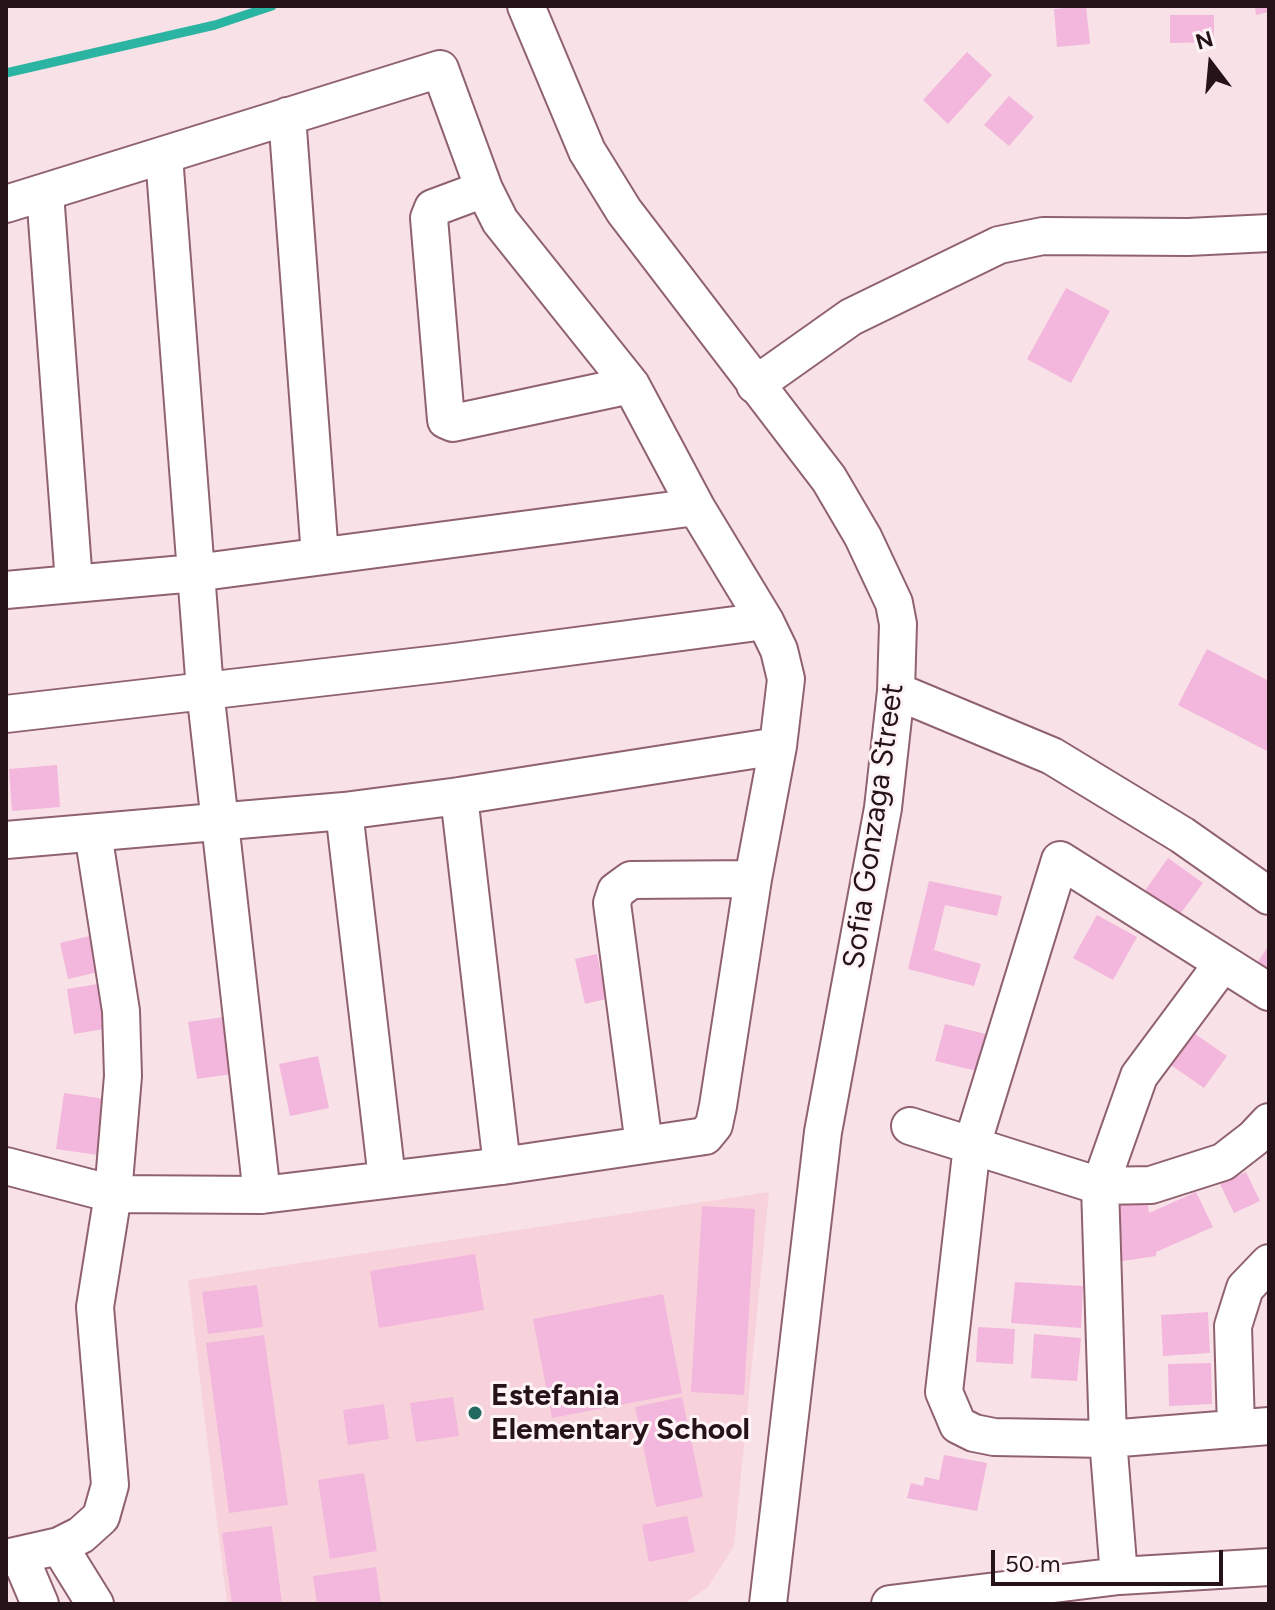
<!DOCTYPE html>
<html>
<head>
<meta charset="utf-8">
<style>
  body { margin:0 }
  #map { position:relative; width:1275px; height:1610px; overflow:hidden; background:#f8e2e7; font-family:Figtree,sans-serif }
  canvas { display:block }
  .frame { position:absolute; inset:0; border:8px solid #261319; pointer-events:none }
  .north { position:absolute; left:1171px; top:24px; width:80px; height:80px; -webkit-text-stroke:6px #fef3f5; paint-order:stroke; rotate:344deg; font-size:22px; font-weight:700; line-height:32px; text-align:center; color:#261319 }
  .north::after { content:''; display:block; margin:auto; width:28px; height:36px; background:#261319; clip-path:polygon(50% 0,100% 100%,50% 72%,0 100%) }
  .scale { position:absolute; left:991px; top:1550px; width:232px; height:36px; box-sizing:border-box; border:4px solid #261319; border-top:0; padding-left:10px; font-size:24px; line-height:28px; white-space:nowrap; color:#261319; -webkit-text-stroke:6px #fef3f5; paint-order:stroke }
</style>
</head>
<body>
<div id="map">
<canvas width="1275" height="1610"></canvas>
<div class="frame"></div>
<div class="north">N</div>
<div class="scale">50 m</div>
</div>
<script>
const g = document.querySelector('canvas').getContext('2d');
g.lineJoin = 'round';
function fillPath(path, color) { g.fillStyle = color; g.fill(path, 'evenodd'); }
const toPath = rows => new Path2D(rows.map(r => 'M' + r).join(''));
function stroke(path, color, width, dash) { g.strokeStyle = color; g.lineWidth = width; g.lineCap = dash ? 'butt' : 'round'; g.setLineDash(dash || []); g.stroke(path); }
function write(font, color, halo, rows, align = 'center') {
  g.font = font + ' Figtree,sans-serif'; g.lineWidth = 6; g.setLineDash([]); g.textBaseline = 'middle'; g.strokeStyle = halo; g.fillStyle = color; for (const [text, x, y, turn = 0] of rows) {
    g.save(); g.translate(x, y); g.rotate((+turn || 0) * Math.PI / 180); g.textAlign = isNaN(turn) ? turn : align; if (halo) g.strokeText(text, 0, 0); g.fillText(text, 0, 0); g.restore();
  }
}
fillPath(toPath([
  [769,1192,734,1546,708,1587,683,1604,227,1604,188,1280]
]), '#f7d2db');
stroke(toPath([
  [6,73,215,25,272,6]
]), '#2cb4a2', 9);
fillPath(toPath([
  [1086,6,1090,44,1057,47,1054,9],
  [1255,6,1269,6,1269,12,1256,15],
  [1170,15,1214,15,1214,42,1170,43],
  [967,52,992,75,948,124,923,100],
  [1009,96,1034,117,1009,146,984,125],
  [1066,288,1110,311,1071,383,1027,359],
  [1207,649,1269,681,1269,752,1178,705],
  [57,765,60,807,12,811,9,769],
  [1168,858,1203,883,1178,917,1144,892],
  [929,881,1002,896,997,916,945,905,934,950,981,964,974,986,908,969],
  [1097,915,1137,937,1113,980,1073,958],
  [98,934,107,970,68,979,60,943],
  [1269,945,1269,980,1253,969],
  [597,954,606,999,585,1004,575,959],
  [104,983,110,1028,74,1034,67,989],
  [231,1016,239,1073,197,1079,188,1022],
  [945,1024,986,1034,977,1071,935,1061],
  [1188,1029,1227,1056,1204,1088,1165,1061],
  [318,1056,329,1108,290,1116,279,1064],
  [64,1093,112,1100,105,1156,56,1149],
  [1246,1172,1260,1201,1234,1213,1220,1184],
  [1196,1192,1213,1227,1156,1252,1156,1256,1116,1262,1106,1203,1147,1196,1149,1213],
  [702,1206,755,1209,744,1395,691,1392],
  [475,1254,484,1310,379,1328,370,1271],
  [1015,1282,1083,1286,1081,1328,1011,1323],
  [257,1285,263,1327,208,1334,202,1292],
  [663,1294,682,1393,552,1418,533,1319],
  [1208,1312,1210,1353,1163,1356,1161,1315],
  [978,1327,1015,1329,1013,1364,976,1362],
  [1034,1334,1081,1338,1077,1381,1031,1378],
  [264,1335,288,1505,229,1513,206,1343],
  [1211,1363,1212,1404,1169,1406,1168,1364],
  [453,1397,459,1436,416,1442,410,1403],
  [682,1397,703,1497,656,1507,635,1407],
  [384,1404,389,1439,348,1445,343,1410],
  [944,1455,987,1463,977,1511,907,1498,911,1483,923,1486,925,1477,939,1480],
  [364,1473,377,1551,330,1559,318,1480],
  [687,1516,695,1552,649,1562,642,1525],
  [272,1526,282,1604,232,1604,222,1533],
  [376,1567,381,1604,317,1604,313,1576]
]), '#f3b6dc');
const minor = toPath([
  [526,6,587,151,624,211,829,479,863,537,894,603,898,624,896,691,883,808,823,1132,768,1604],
  [287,116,320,556],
  [164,156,205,690,262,1195],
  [484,189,433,208,429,218,446,420,453,423,631,385],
  [45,193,74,583],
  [6,204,440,69,484,189,500,221,631,385,696,507,765,621,779,650,786,679,778,746,753,879,718,1106,714,1125,705,1136,502,1166,262,1195,113,1194,6,1166],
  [755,385,851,317,999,245,1043,236,1188,237,1269,233],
  [6,590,195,573,696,507],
  [896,691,1052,756,1182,835,1269,896],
  [6,714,447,663,765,621],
  [459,796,502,1166],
  [344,811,387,1179],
  [6,840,344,811,459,796,778,746],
  [1269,992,1060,860,972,1145,944,1392,958,1425,974,1433,994,1437,1108,1439,1269,1426],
  [910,1126,1100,1186,1151,1185,1223,1162,1254,1138,1269,1122],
  [644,1145,612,903,616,891,631,880,753,879],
  [1236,1428,1233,1326,1245,1288,1269,1263],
  [59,1546,95,1604],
  [20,1557,40,1604],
  [6,1558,59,1546,81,1535,101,1517,110,1485,95,1307,113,1194,123,1076,121,1011,93,833],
  [1119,1576,1108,1439,1100,1186,1139,1076,1223,963],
  [890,1604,1119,1576,1269,1567]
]);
stroke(minor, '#90626f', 40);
stroke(minor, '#fff', 36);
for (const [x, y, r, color] of [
  [475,1413,8,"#22695f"]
]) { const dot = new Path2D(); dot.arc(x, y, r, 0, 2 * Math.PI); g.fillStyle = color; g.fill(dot); stroke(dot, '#fef3f5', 3); }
write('30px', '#261319', '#fef3f5', [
  ["Sofia Gonzaga Street",874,826,-82]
]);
write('bold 30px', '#261319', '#fef3f5', [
  ["Estefania",491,1396],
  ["Elementary School",491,1430]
], 'left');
</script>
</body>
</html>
